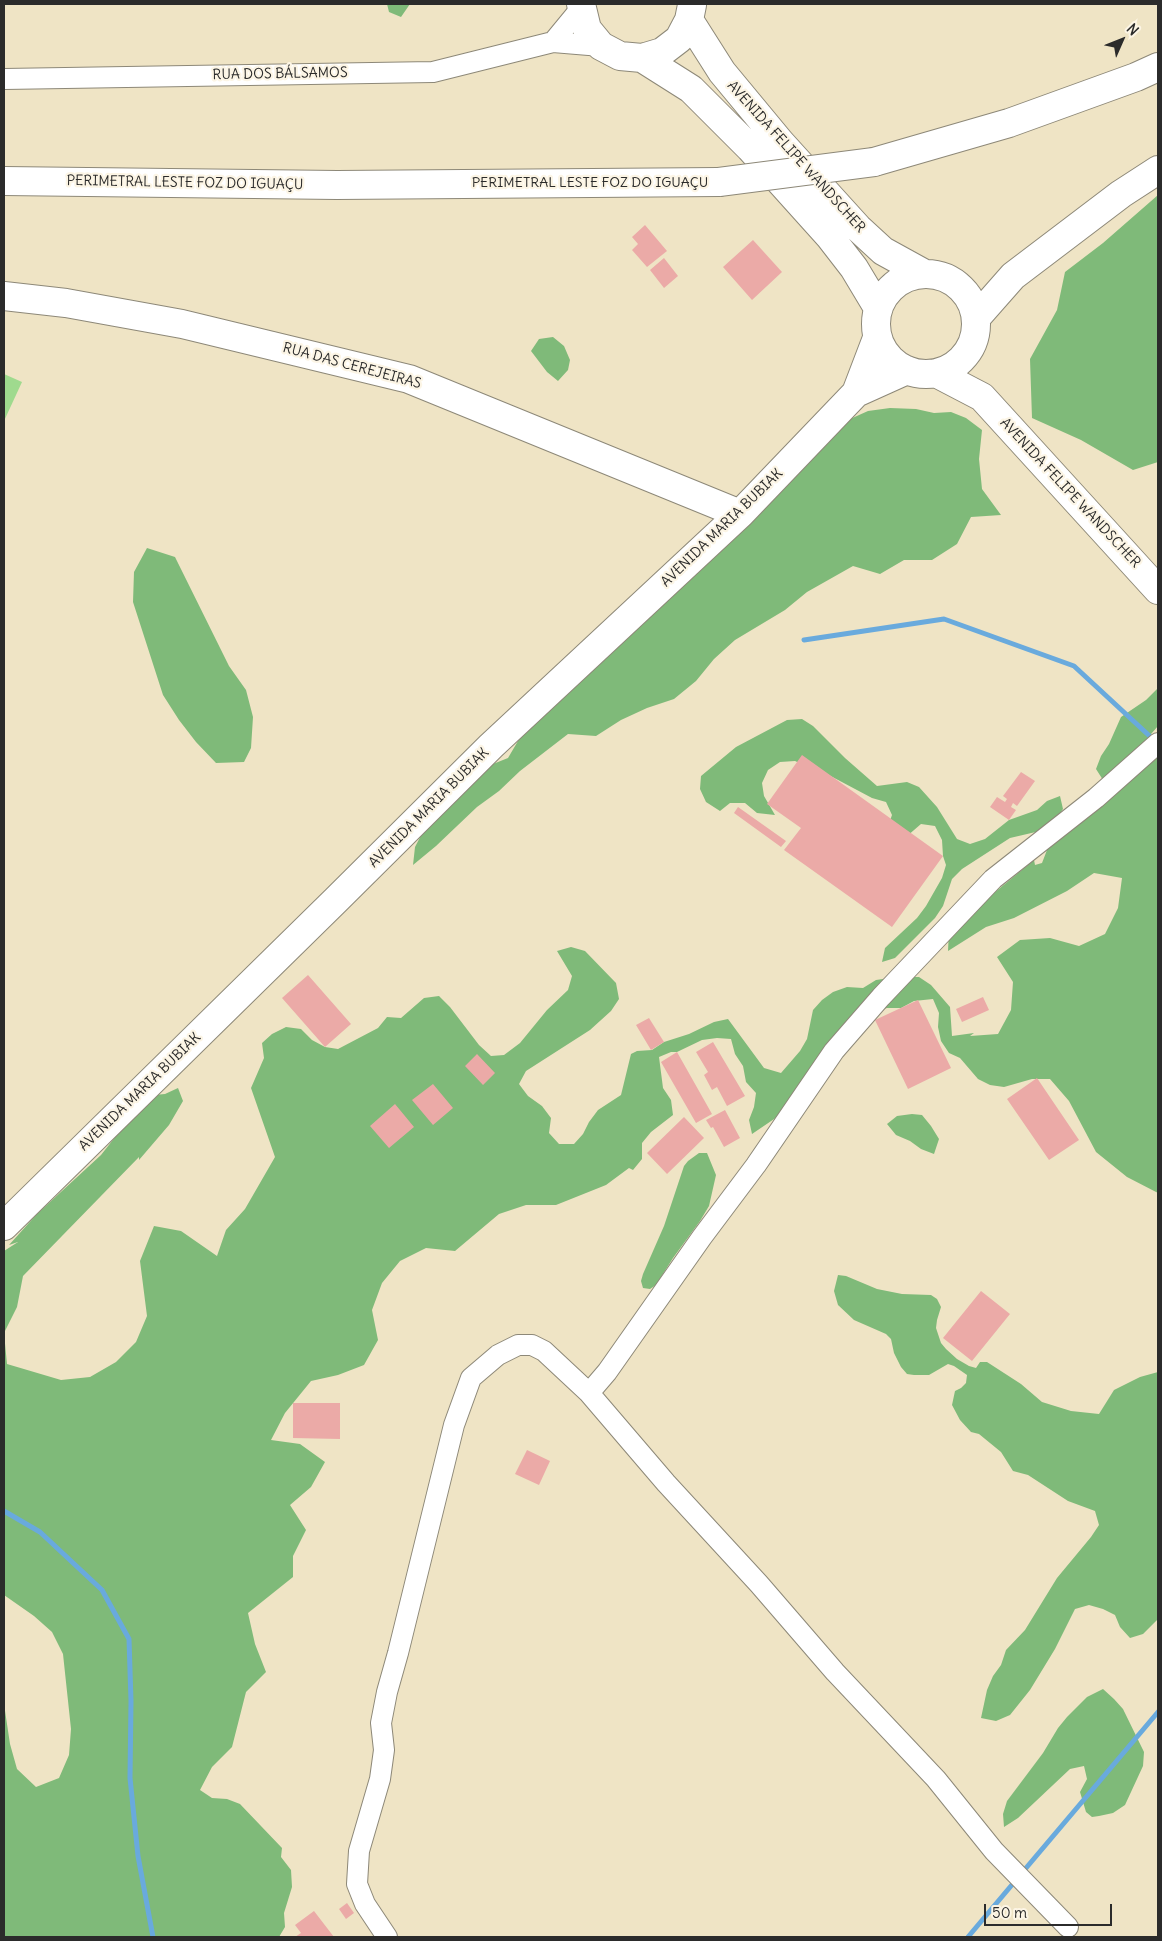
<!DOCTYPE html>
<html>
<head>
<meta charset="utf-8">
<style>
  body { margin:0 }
  #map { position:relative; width:1162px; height:1941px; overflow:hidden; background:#efe4c5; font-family:Delius,sans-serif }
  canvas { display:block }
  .frame { position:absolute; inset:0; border:5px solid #2b2b2b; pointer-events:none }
  .north { position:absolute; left:1097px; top:15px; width:50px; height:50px; -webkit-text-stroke:4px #fcf5e5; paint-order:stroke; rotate:46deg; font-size:14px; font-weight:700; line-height:20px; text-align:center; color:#2b2b2b }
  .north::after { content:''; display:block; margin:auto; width:18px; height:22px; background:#2b2b2b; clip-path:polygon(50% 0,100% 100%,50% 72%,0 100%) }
  .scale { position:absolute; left:984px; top:1904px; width:128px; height:22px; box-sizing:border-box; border:2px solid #2b2b2b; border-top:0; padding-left:6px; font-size:15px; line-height:18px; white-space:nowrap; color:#2b2b2b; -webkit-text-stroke:4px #fcf5e5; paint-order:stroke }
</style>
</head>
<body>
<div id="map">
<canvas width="1162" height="1941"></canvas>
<div class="frame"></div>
<div class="north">N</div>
<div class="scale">50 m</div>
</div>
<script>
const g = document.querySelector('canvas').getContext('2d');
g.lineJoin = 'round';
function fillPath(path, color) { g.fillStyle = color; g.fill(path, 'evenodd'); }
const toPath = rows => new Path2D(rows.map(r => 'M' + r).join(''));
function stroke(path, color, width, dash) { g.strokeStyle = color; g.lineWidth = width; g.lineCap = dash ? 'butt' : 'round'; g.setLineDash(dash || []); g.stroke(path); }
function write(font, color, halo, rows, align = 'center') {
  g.font = font + ' Delius,sans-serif'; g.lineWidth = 4.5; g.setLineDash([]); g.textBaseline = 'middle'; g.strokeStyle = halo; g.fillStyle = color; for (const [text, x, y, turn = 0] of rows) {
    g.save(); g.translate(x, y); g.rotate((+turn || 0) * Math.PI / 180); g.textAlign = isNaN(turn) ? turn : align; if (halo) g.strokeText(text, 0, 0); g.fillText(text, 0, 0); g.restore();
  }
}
fillPath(toPath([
  [4,374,22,382,4,421]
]), '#9fda8e');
fillPath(toPath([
  [387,4,410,4,401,17,389,12],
  [1158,195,1158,462,1133,470,1081,440,1032,418,1030,359,1057,310,1065,272,1103,243],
  [553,337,564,346,570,360,568,370,558,381,547,372,531,351,539,339],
  [890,408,916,409,934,413,951,412,966,418,982,430,979,459,982,489,1001,515,971,517,957,544,932,560,904,560,880,574,853,566,807,592,785,610,735,640,714,659,696,681,674,699,647,708,621,720,596,736,568,734,520,771,499,791,477,807,436,846,413,865,415,847,429,820,451,806,488,766,508,758,518,741,554,694,839,424,868,411],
  [147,548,175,557,229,666,246,690,253,717,251,748,244,762,216,763,196,742,179,720,163,695,133,602,134,572],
  [1158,688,1158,726,1145,741,1137,754,1103,780,1096,769,1101,756,1109,744,1121,717,1146,700],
  [802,719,813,726,845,758,877,786,907,782,919,787,937,807,957,839,970,844,985,839,1009,820,1037,810,1047,801,1060,796,1063,809,1054,822,1040,831,1010,838,962,869,952,879,943,906,935,918,895,958,882,962,885,948,917,918,926,906,942,878,946,865,943,856,942,840,935,826,921,824,899,843,887,829,892,815,886,802,872,798,823,772,808,767,795,761,780,762,768,770,762,783,764,796,775,815,757,813,745,803,730,803,720,811,706,802,700,789,701,776,736,747,787,720],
  [1158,755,1158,1193,1127,1177,1096,1152,1069,1101,1050,1079,1032,1079,1004,1087,990,1085,978,1079,960,1058,949,1053,941,1041,938,1027,939,1013,933,999,914,1001,901,1008,887,1008,873,1012,904,977,919,977,931,985,950,1007,952,1036,974,1033,970,1036,998,1034,1011,1010,1013,982,997,957,1020,940,1050,938,1079,946,1105,934,1118,908,1122,878,1094,873,1067,891,1014,918,986,927,948,951,949,930,1034,860,1035,865,1042,863,1047,850,1058,840],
  [571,947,585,951,616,983,619,999,611,1011,590,1030,526,1071,519,1084,528,1096,542,1106,551,1118,549,1133,559,1144,574,1144,583,1134,589,1122,598,1110,621,1095,631,1054,637,1051,652,1050,664,1042,689,1034,714,1022,728,1019,764,1068,781,1073,800,1051,807,1039,813,1010,822,1000,833,992,847,987,863,988,876,980,890,978,780,1115,752,1134,749,1120,754,1107,756,1093,746,1082,743,1066,735,1054,731,1039,717,1038,702,1040,677,1052,671,1052,659,1057,663,1088,671,1100,673,1115,651,1132,642,1143,642,1159,633,1170,629,1168,606,1185,556,1205,526,1205,499,1214,455,1251,426,1248,400,1261,382,1283,372,1310,378,1340,364,1365,338,1375,311,1381,285,1413,271,1440,300,1444,325,1462,311,1487,290,1505,306,1530,293,1556,293,1577,248,1613,255,1644,266,1672,246,1692,232,1747,212,1767,200,1790,212,1798,227,1799,240,1804,282,1848,281,1857,291,1870,292,1887,284,1913,285,1927,279,1937,4,1937,4,1704,10,1744,17,1769,36,1787,59,1778,69,1755,71,1729,63,1654,52,1632,34,1616,4,1595,4,1333,7,1364,61,1380,90,1377,116,1362,136,1342,147,1316,140,1261,154,1226,181,1231,217,1256,226,1230,245,1209,275,1157,251,1088,264,1058,262,1043,272,1034,286,1027,301,1029,312,1040,325,1047,338,1049,378,1028,387,1017,401,1018,424,998,439,996,450,1007,479,1045,491,1056,504,1055,520,1043,547,1010,568,990,572,976,557,951],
  [178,1088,183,1101,169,1125,139,1160,139,1157,23,1276,17,1307,4,1333,4,1251,18,1242,9,1245,37,1214,101,1155,127,1122,154,1095,165,1094],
  [912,1114,922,1115,931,1126,939,1139,934,1154,921,1149,910,1141,896,1135,887,1124,897,1116],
  [699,1153,707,1153,716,1175,709,1206,700,1221,673,1258,656,1285,650,1289,643,1288,641,1281,643,1274,664,1226,684,1166,688,1161],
  [838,1275,846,1276,877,1289,902,1294,931,1295,937,1299,941,1307,937,1320,936,1328,941,1343,946,1349,957,1359,969,1366,976,1368,980,1362,987,1362,1021,1384,1042,1402,1071,1411,1099,1414,1114,1390,1140,1377,1158,1372,1158,1619,1143,1634,1130,1638,1120,1627,1115,1615,1103,1609,1089,1605,1075,1609,1055,1649,1030,1690,1010,1715,996,1721,981,1718,987,1690,993,1676,1001,1665,1006,1650,1025,1630,1057,1578,1091,1537,1099,1525,1095,1511,1068,1501,1028,1475,1013,1471,1001,1452,979,1434,971,1432,960,1420,952,1405,955,1391,961,1388,966,1383,967,1375,954,1366,948,1364,929,1375,914,1375,907,1374,901,1367,894,1353,891,1339,886,1334,854,1320,838,1305,834,1291],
  [1103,1689,1114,1699,1123,1709,1144,1752,1143,1766,1125,1805,1113,1813,1099,1816,1092,1817,1086,1812,1080,1792,1087,1779,1084,1766,1070,1769,1018,1818,1004,1827,1003,1814,1007,1801,1043,1753,1058,1728,1067,1717,1087,1697]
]), '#7fba79');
stroke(toPath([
  [804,640,944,619,1074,666,1155,741],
  [4,1511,40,1532,102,1590,129,1639,131,1701,130,1778,138,1856,153,1937],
  [1021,1874,1158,1712],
  [968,1937,1016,1880]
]), '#69aadd', 5);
fillPath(toPath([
  [645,225,667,251,647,267,632,250,638,244,632,237],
  [753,240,782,272,752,300,723,267],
  [664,258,678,276,664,288,650,270],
  [802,755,943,856,892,927,784,850,801,828,767,804],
  [1021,772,1035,781,1017,806,1013,803,1011,807,1016,810,1009,820,990,807,997,797,1005,802,1007,799,1003,796],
  [738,807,786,841,781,847,734,813],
  [308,975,351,1024,325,1047,282,998],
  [983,997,989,1010,962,1022,956,1009],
  [918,1000,951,1068,908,1089,875,1020],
  [649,1018,664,1042,651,1050,636,1025],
  [713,1042,745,1096,727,1106,717,1087,712,1090,704,1075,708,1072,696,1052],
  [677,1052,712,1114,696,1123,661,1062],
  [477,1054,495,1073,483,1085,465,1066],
  [1037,1078,1079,1140,1049,1160,1007,1099],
  [433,1084,453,1108,433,1125,412,1100],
  [395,1104,414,1127,389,1148,370,1126],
  [725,1110,740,1138,724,1147,713,1127,711,1128,706,1120],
  [684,1117,704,1138,667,1174,647,1153],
  [981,1291,1010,1314,972,1361,943,1338],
  [293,1403,340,1403,340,1439,293,1438],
  [527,1450,550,1461,539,1485,515,1474],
  [347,1903,354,1913,346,1919,339,1909],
  [314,1911,334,1937,295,1937,301,1933,295,1925]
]), '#ebaaa7');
const street = toPath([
  [553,42,581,8],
  [4,79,433,72,553,42,601,46],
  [1068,1927,994,1851,936,1779,835,1672,759,1584,666,1483,589,1393,607,1372,702,1237,756,1165,834,1051,881,997,993,879,1096,798,1158,743],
  [387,1937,365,1904,357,1884,359,1851,380,1779,384,1750,381,1723,387,1692,398,1653,454,1425,471,1378,498,1355,518,1345,532,1345,544,1351,589,1393]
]);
const secondary = toPath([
  [581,4,587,29,601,46,620,56,642,58,662,52,679,39,689,20,692,5],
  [689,20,722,72,780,142,858,228,883,251,923,273],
  [642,58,691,89,750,148,830,237,854,268,878,308],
  '876 324a50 50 0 1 1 100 0a50 50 0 1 1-100 0Z',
  [4,296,66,303,182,324,409,379,740,514],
  [976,318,1013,276,1121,194,1158,170],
  [936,373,982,397,1158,590],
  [856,393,877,338],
  [4,1226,336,900,491,746,740,514,856,393,907,370]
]);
const highway = toPath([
  [874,162,1009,123,1136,77,1158,67],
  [4,181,337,185,719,182]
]);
stroke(street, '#8d8878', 22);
stroke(secondary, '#8d8878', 30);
stroke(highway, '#8d8878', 30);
stroke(street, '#fff', 20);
stroke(secondary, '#fff', 28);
stroke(highway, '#fff', 28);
const highwayBridge = toPath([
  [719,182,874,162]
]);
stroke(highwayBridge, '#8d8878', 30, []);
stroke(highwayBridge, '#fff', 28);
write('14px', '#2b2b2b', '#fcf5e5', [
  ["RUA DOS BÁLSAMOS",280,74,-1],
  ["AVENIDA FELIPE WANDSCHER",796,157,48],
  ["PERIMETRAL LESTE FOZ DO IGUAÇU",185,183,1],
  ["PERIMETRAL LESTE FOZ DO IGUAÇU",590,183],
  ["RUA DAS CEREJEIRAS",352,366,15],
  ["AVENIDA FELIPE WANDSCHER",1070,493,47],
  ["AVENIDA MARIA BUBIAK",722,528,-44],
  ["AVENIDA MARIA BUBIAK",429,808,-45],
  ["AVENIDA MARIA BUBIAK",140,1092,-44]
]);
</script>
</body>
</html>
